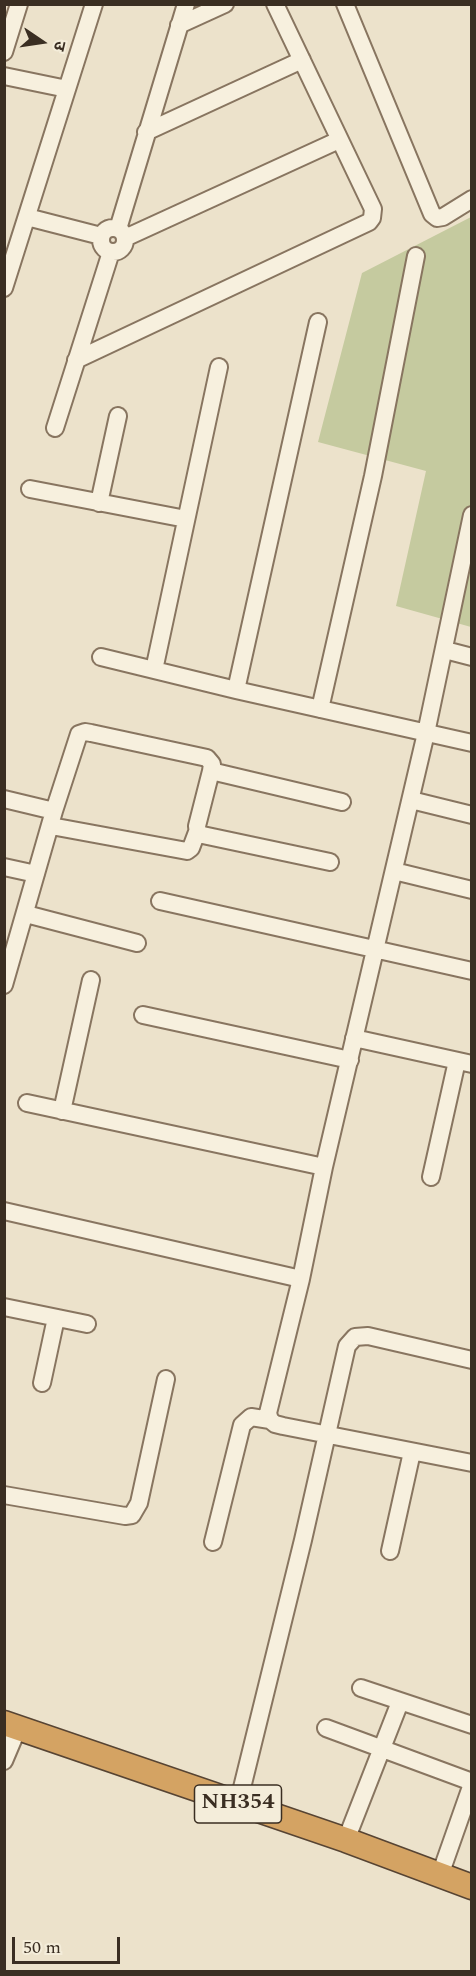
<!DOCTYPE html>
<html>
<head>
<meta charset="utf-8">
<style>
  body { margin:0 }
  #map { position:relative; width:476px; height:1976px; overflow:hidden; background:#ece2cb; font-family:Spectral,"Noto Sans Devanagari",serif }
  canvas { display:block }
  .frame { position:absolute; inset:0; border:6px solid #3a2e22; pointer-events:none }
  .north { position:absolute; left:12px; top:12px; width:60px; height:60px; -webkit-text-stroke:4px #f4edda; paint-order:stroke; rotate:103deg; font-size:16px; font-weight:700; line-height:24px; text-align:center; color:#3a2e22 }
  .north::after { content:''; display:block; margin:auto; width:21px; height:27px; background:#3a2e22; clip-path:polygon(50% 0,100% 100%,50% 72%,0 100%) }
  .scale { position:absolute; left:12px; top:1937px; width:108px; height:27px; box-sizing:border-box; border:3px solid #3a2e22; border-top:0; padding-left:8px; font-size:18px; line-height:21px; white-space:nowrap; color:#3a2e22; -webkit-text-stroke:4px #f4edda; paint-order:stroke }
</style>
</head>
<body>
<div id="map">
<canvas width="476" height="1976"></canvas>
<div class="frame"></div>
<div class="north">उ</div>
<div class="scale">50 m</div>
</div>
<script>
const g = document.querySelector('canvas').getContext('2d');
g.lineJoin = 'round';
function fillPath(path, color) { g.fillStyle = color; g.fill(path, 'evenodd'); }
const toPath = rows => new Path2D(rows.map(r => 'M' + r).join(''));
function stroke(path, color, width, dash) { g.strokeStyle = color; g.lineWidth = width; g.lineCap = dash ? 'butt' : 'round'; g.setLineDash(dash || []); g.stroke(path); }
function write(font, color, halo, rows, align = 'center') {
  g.font = font + ' Spectral,serif'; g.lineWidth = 6; g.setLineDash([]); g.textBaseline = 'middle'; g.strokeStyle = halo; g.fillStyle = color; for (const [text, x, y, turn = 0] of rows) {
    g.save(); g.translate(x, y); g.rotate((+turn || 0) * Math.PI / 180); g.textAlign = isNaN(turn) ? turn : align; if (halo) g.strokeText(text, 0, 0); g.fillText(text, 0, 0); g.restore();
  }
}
fillPath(toPath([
  [471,217,471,627,396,606,426,471,318,442,362,273]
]), '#c5ca9f');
const minor = toPath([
  [345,4,432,214,437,218,443,217,472,199],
  [179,25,225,4],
  [4,52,19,4],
  [4,76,67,89],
  [146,132,302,60],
  [27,217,101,236],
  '101 240a12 12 0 1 1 24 0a12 12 0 1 1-24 0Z',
  [118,229,186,4],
  [125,238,339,140],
  [4,288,94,4],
  [76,360,369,222,372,218,373,209,275,4],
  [55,428,111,252],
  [30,489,186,519],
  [99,503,118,416],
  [472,515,426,733,324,1167,301,1279,268,1413,270,1420,275,1424,283,1426,472,1463],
  [445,650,472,657],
  [101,657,236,690,472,743],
  [154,670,219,367],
  [236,690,318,322],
  [320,709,373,476,416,256],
  [211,771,342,802],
  [4,799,54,811],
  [411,800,472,815],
  [51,826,187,851,191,848,197,832],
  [4,867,36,874],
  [394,871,472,890],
  [160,901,472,971],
  [26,914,137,943],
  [4,985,54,811,79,734,85,732,91,733,207,758,212,764,211,771,197,826,198,834,330,862],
  [143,1015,350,1060],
  [354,1038,472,1064],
  [27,1103,324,1167],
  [62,1111,91,980],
  [431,1177,457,1061],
  [4,1211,301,1279],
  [4,1307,87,1324],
  [42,1383,56,1318],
  [4,1495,125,1516,132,1515,139,1503,166,1379],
  [213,1542,242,1425,251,1417,270,1420],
  [390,1551,412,1452],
  [361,1688,472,1725],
  [326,1728,472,1782],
  [4,1761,18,1728],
  [238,1804,303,1540,347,1346,355,1337,368,1336,472,1360],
  [346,1840,400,1702],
  [440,1875,472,1784]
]);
const highway = toPath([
  [4,1723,346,1840,472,1887]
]);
stroke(minor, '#887560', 20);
stroke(highway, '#574433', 27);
stroke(minor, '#f7f0de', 16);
stroke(highway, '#d4a363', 24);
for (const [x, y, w] of [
  [238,1804,87]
]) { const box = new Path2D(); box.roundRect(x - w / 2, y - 19, w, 38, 4.5); g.fillStyle = '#f4edda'; g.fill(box); stroke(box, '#3a2e22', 1.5); }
write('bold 22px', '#3a2e22', null, [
  ["NH354",238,1804]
]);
</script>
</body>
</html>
